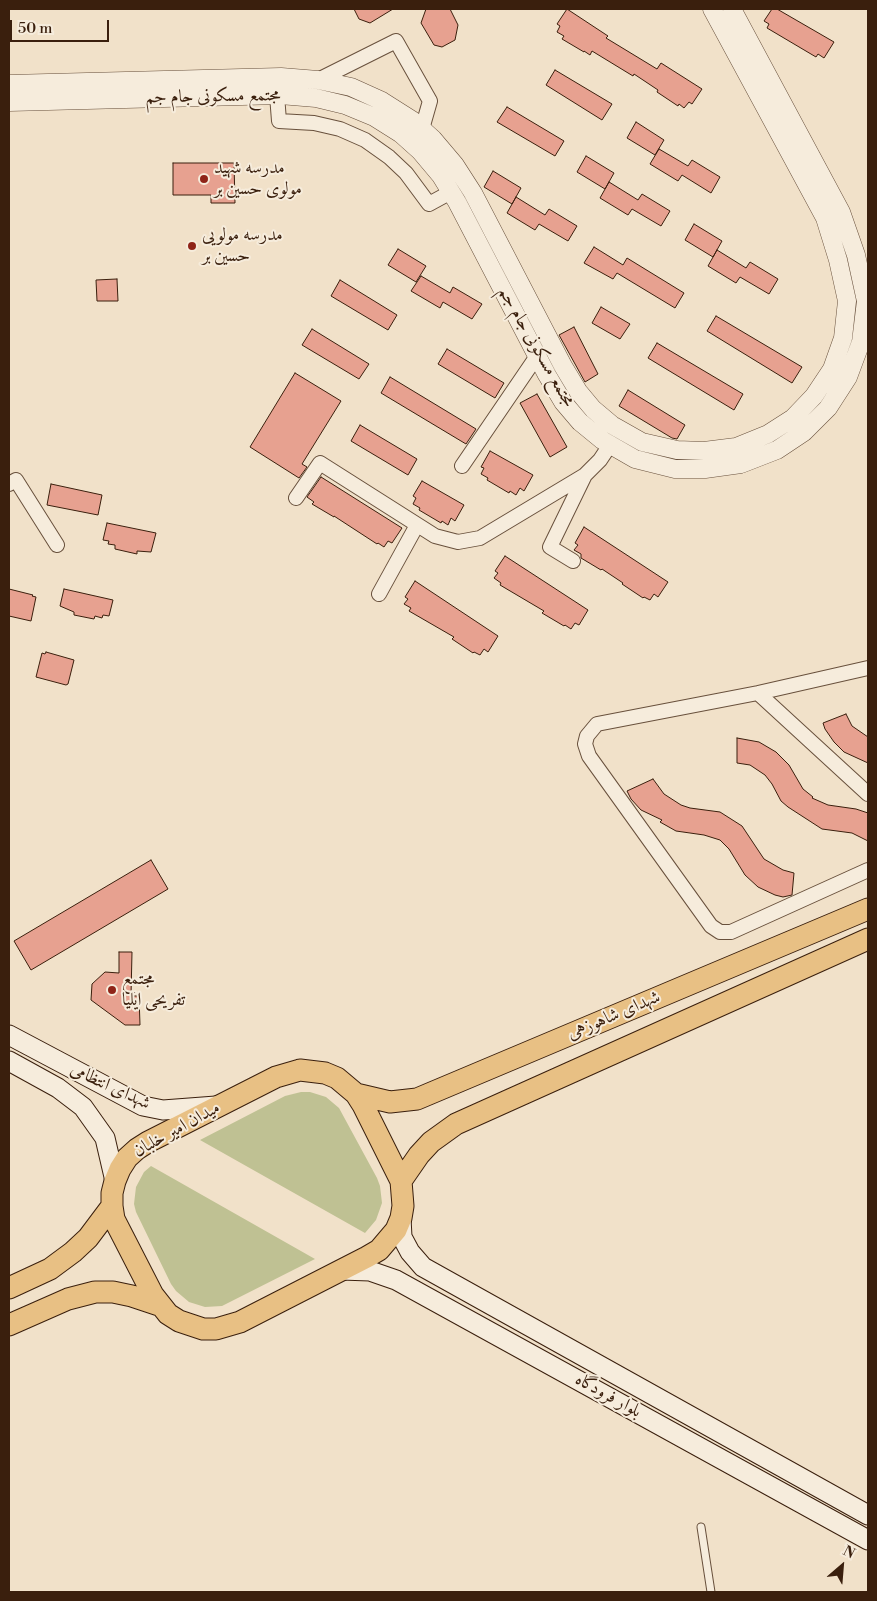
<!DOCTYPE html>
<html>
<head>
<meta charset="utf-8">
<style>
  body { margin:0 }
  #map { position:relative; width:877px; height:1601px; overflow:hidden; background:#f1e1c9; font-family:"Libre Bodoni",serif }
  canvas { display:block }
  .frame { position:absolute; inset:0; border:10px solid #3a1f0d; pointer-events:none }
  .north { position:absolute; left:817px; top:1541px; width:50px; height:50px; -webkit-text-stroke:4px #f6ecdc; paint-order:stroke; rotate:27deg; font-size:14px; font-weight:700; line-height:20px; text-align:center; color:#3a1f0d }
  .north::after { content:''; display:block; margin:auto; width:18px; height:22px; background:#3a1f0d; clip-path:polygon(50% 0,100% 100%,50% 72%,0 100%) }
  .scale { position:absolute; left:10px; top:20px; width:99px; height:22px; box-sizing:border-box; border:2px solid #3a1f0d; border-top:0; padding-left:6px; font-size:15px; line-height:18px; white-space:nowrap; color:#3a1f0d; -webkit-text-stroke:4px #f6ecdc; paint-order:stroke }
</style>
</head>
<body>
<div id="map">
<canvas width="877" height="1601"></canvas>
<div class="frame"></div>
<div class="north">N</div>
<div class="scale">50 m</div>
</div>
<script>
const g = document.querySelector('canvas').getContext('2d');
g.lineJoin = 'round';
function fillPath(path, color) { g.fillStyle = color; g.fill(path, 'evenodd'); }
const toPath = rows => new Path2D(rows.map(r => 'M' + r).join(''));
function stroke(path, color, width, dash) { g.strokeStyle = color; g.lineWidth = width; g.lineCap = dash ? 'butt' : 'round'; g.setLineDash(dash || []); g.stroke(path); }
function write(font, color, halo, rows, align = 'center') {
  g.font = font + ' "Libre Bodoni",Amiri,serif'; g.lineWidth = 4; g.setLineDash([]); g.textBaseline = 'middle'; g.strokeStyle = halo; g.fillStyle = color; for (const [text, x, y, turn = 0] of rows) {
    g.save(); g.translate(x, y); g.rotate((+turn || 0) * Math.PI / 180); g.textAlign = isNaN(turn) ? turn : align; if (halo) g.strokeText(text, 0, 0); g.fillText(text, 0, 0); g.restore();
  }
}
fillPath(toPath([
  [301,1092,310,1092,326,1097,339,1108,377,1178,380,1186,382,1203,376,1220,365,1233,200,1140,285,1096],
  [151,1166,315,1259,222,1306,205,1307,189,1302,176,1291,171,1284,136,1212,134,1204,136,1187,144,1172]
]), '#bfc193');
const building = toPath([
  [354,9,393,9,370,23,359,19,354,9],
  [426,9,450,9,458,25,455,40,442,47,434,45,421,23,426,9],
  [567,9,608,36,606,38,657,69,661,63,702,89,692,104,689,102,684,108,679,104,678,106,657,92,658,90,634,74,633,76,592,51,590,55,584,51,584,52,562,39,564,36,557,32,560,26,557,24,567,9],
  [772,9,777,9,834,42,824,58,818,54,816,57,767,28,769,24,764,21,772,9],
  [555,70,612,104,602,120,546,85,555,70],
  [507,107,564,141,555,156,497,122,507,107],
  [636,122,664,140,655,155,627,138,636,122],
  [659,149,688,166,692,160,720,177,711,193,682,175,678,181,650,164,659,149],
  [586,156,614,173,605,189,577,172,586,156],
  [173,163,234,163,235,203,211,203,211,195,173,195,173,163],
  [493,171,521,188,512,204,484,187,493,171],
  [609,182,638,200,642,194,670,211,661,226,632,209,628,215,600,198,609,182],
  [516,197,545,215,549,209,577,226,568,241,539,224,535,230,507,213,516,197],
  [694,224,722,241,713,257,685,240,694,224],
  [594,247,623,265,627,258,684,293,675,308,617,273,613,279,584,263,594,247],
  [398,249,426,266,416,282,388,265,398,249],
  [717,250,746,268,750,262,778,279,769,294,740,277,736,283,708,266,717,250],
  [421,276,450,293,453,287,482,304,472,319,443,302,440,308,411,291,421,276],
  [117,279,118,301,97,301,96,280,117,279],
  [340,280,397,315,388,330,331,296,340,280],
  [601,307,630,324,620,339,592,323,601,307],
  [716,316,802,367,792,383,707,331,716,316],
  [574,327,598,374,585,382,559,335,574,327],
  [312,329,369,364,359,379,302,345,312,329],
  [657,343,743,394,734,410,648,358,657,343],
  [447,349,504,383,495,398,438,364,447,349],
  [295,373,341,401,302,464,307,467,299,478,250,447,295,373],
  [390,377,476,429,466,444,381,393,390,377],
  [628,390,685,425,677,439,672,438,619,406,628,390],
  [537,394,567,447,550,457,520,403,537,394],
  [360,425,417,459,408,475,351,441,360,425],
  [490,451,533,475,524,491,520,488,516,495,510,491,509,493,487,480,488,478,481,474,484,468,481,467,490,451],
  [321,477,402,528,392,543,388,541,384,547,378,543,377,544,334,516,334,517,312,504,314,502,307,497,321,477],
  [422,481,464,505,455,521,451,518,448,525,442,521,441,523,419,510,420,508,413,504,416,498,413,496,422,481],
  [51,484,102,495,98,515,47,505,51,484],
  [107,523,156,533,151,552,137,551,137,554,115,549,115,545,108,544,109,541,103,540,107,523],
  [584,527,668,582,658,597,654,594,650,600,644,597,643,598,622,584,623,583,602,569,601,570,581,558,581,554,574,550,578,545,575,543,584,527],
  [505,556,588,610,579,625,575,623,571,629,565,625,564,626,542,613,544,611,500,585,501,583,494,578,498,573,495,571,505,556],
  [415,581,498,636,488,652,484,649,480,655,474,652,473,653,452,639,454,637,409,611,411,608,404,604,408,599,405,597,415,581],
  [9,589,33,595,32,596,36,597,31,621,9,616,9,589],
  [64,589,113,600,109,616,103,615,102,618,95,616,94,619,74,615,74,612,60,606,64,589],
  [46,652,74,660,68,684,66,685,36,677,42,653,45,654,46,652],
  [846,714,852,726,868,737,868,763,844,752,834,742,825,729,823,723,846,714],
  [737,738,759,742,776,752,789,765,803,789,813,797,812,798,828,805,856,809,868,813,868,841,852,833,822,829,788,807,781,801,772,784,765,775,750,765,737,763,737,738],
  [653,779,664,794,681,805,690,808,720,812,742,826,764,859,783,870,794,873,792,895,783,897,775,895,758,887,745,875,729,849,720,840,704,835,676,831,660,822,662,820,641,810,631,799,627,791,653,779],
  [151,860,168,889,31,970,14,941,151,860],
  [119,952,132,952,131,996,139,996,140,1025,125,1025,91,1000,92,984,105,972,119,973,119,952]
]);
fillPath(building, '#e7a190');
stroke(building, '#3a1f0d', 1);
const service = toPath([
  [701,1527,711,1592]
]);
const minor = toPath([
  [318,80,396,41,430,101,422,129],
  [277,95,279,121,314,123,340,129,365,140,389,157,406,173,429,204,451,192],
  [462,466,537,356],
  [9,484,16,480,57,545],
  [296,498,320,463,435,536,458,542,480,538,585,475,600,460,610,445],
  [573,561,550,547,585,475],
  [379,594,417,525],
  [868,668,758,693,597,724,587,736,585,744,589,756,711,926,720,932,731,932,868,870],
  [758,693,868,794]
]);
const tertiary = toPath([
  [9,84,281,77,318,80,351,87,382,101,412,120,433,139,455,165,473,193,563,366,578,391,593,409,612,425,642,442,677,450,704,451,736,447,768,434,793,418,814,396,832,369,843,338,847,301,838,260,825,218,712,9],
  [9,102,280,95,316,98,345,105,374,117,401,134,420,151,441,176,457,202,547,375,563,402,580,422,602,440,635,459,675,469,705,469,741,464,777,450,804,432,828,408,848,377,861,342,866,301,856,255,841,212,732,9]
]);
const secondary = toPath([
  [9,1035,143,1106,163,1110,216,1106],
  [9,1061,58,1088,83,1107,105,1138,115,1181],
  [401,1218,402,1237,410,1252,423,1267,868,1515],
  [341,1270,370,1271,396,1280,868,1540]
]);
const primary = toPath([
  [300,1070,325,1073,337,1078,356,1094,363,1105,401,1181,403,1206,401,1218,396,1230,379,1250,367,1257,240,1322,216,1329,203,1329,179,1321,168,1314,153,1295,114,1219,112,1206,112,1193,115,1181,120,1169,127,1158,137,1149,148,1142,276,1077,300,1070],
  [356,1094,390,1102,417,1099,868,909],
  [401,1181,419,1155,431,1142,456,1124,868,939],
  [9,1288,50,1269,73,1252,88,1238,112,1206],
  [9,1325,68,1299,95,1292,113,1292,132,1296,159,1305]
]);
stroke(service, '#68503c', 9);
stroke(minor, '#68503c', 16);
stroke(tertiary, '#68503c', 19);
stroke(secondary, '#3a1f0d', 21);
stroke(primary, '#3a1f0d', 23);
stroke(service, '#f6ecdc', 7);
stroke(minor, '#f6ecdc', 14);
stroke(tertiary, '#f6ecdc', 18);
stroke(secondary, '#f6ecdc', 19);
stroke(primary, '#e8c084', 21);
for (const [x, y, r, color] of [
  [204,179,5,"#8f2418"],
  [192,246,5,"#8f2418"],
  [112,990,5,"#8f2418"]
]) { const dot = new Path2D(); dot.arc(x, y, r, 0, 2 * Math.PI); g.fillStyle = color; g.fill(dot); stroke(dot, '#f6ecdc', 2); }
write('18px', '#3a1f0d', '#f6ecdc', [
  ["مجتمع مسکونی جام جم",213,97,-1],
  ["مجتمع مسکونی جام جم",536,347,60],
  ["شهدای شاهوزهی",614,1016,-23],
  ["شهدای انتظامی",110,1087,25],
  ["میدان امیر خلبان",177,1130,-29],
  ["بلوار فرودگاه",608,1396,29]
]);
write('18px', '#3a1f0d', '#f6ecdc', [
  ["مدرسه شهید",214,169],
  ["مولوی حسین بر",214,190],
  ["مدرسه مولویی",202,236],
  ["حسین بر",202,257],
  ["مجتمع",122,980],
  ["تفریحی ایلیا",122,1001]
], 'left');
</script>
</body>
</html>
